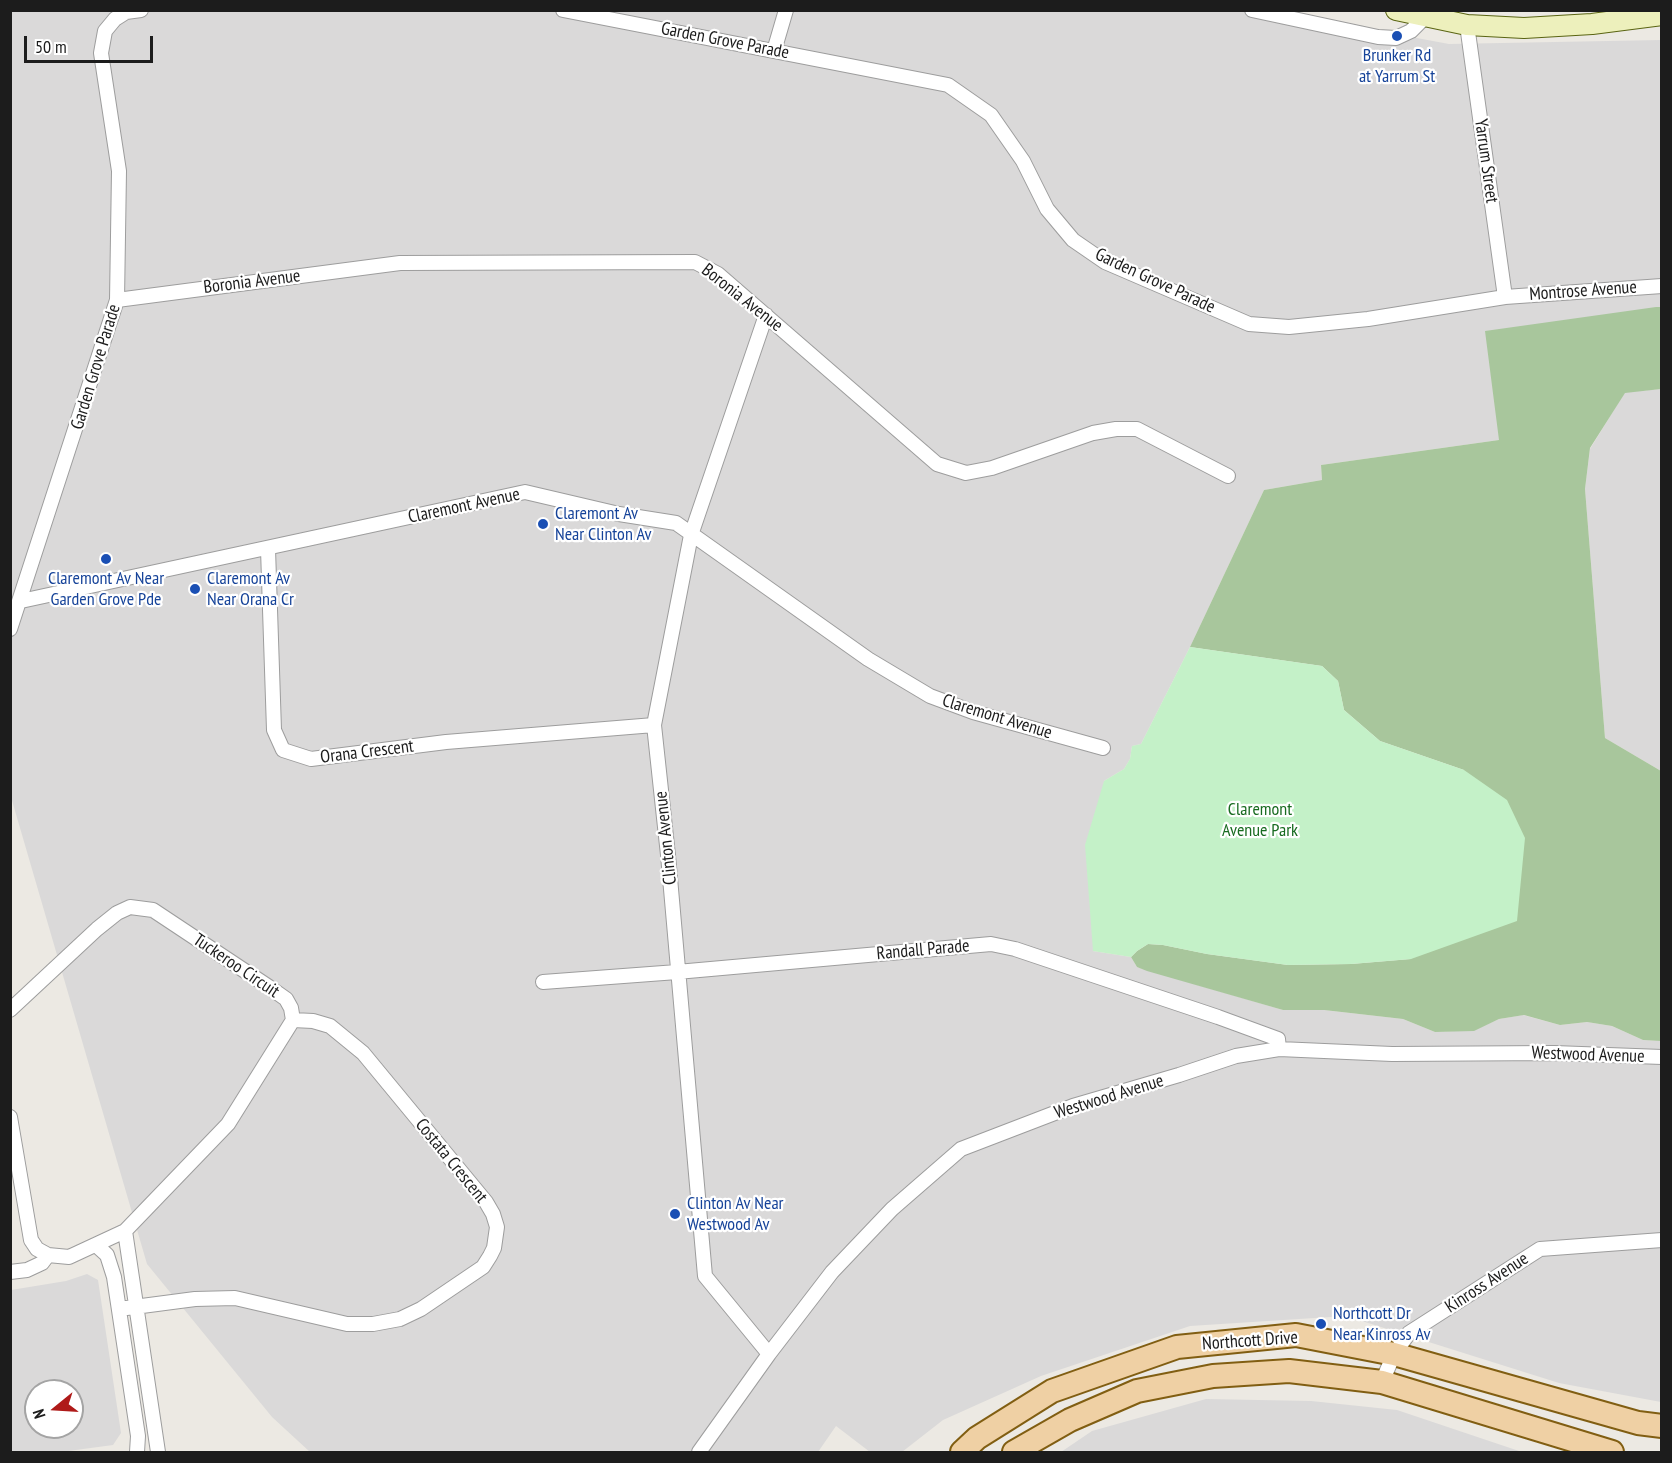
<!DOCTYPE html>
<html>
<head>
<meta charset="utf-8">
<style>
  body { margin:0 }
  #map { position:relative; width:1672px; height:1463px; overflow:hidden; background:#ece9e3; font-family:"PT Sans Narrow",sans-serif }
  canvas { display:block }
  .frame { position:absolute; inset:0; border:12px solid #1c1c1c; pointer-events:none }
  .north { position:absolute; left:24px; top:1379px; width:60px; height:60px; box-sizing:border-box; background:#fff; border:2px solid #a4a4a4; border-radius:50%; rotate:252deg; font-size:16px; font-weight:700; line-height:24px; text-align:center; color:#1c1c1c }
  .north::after { content:''; display:block; margin:auto; width:21px; height:27px; background:#af1a19; clip-path:polygon(50% 0,100% 100%,50% 72%,0 100%) }
  .scale { position:absolute; left:24px; top:36px; width:129px; height:27px; box-sizing:border-box; border:3px solid #1c1c1c; border-top:0; padding-left:8px; font-size:18px; line-height:21px; white-space:nowrap; color:#1c1c1c; -webkit-text-stroke:4px #fff; paint-order:stroke }
</style>
</head>
<body>
<div id="map">
<canvas width="1672" height="1463"></canvas>
<div class="frame"></div>
<div class="north">N</div>
<div class="scale">50 m</div>
</div>
<script>
const g = document.querySelector('canvas').getContext('2d');
g.lineJoin = 'round';
function fillPath(path, color) { g.fillStyle = color; g.fill(path, 'evenodd'); }
const toPath = rows => new Path2D(rows.map(r => 'M' + r).join(''));
function stroke(path, color, width, dash) { g.strokeStyle = color; g.lineWidth = width; g.lineCap = dash ? 'butt' : 'round'; g.setLineDash(dash || []); g.stroke(path); }
function write(font, color, halo, rows, align = 'center') {
  g.font = font + ' "PT Sans Narrow",sans-serif'; g.lineWidth = 4.5; g.setLineDash([]); g.textBaseline = 'middle'; g.strokeStyle = halo; g.fillStyle = color; for (const [text, x, y, turn = 0] of rows) {
    g.save(); g.translate(x, y); g.rotate((+turn || 0) * Math.PI / 180); g.textAlign = isNaN(turn) ? turn : align; if (halo) g.strokeText(text, 0, 0); g.fillText(text, 0, 0); g.restore();
  }
}
fillPath(toPath([
  [1266,10,1449,44,1661,40,1661,307,1656,307,1499,440,1321,465,1322,480,1264,490,1190,647,1141,744,1132,746,1130,759,1124,769,1104,781,1093,951,1131,957,1137,967,1283,1010,1324,1010,1403,1019,1435,1032,1474,1030,1499,1019,1523,1015,1560,1025,1587,1022,1612,1026,1643,1040,1661,1041,1661,1402,1559,1383,1346,1316,1190,1326,1041,1376,943,1420,902,1452,870,1452,836,1426,818,1452,310,1452,272,1417,147,1264,11,797,10,11],
  [1661,389,1661,771,1605,738,1585,489,1590,449,1625,392],
  [87,1274,98,1280,121,1433,113,1445,61,1452,11,1452,11,1290,66,1281],
  [36,1391,72,1391,72,1427,36,1427],
  [1206,1399,1311,1401,1397,1410,1522,1452,1061,1452,1092,1431]
]), '#dad9d9');
fillPath(toPath([
  [1656,307,1661,307,1661,389,1625,393,1590,448,1585,489,1605,738,1661,771,1661,1041,1643,1040,1612,1026,1587,1022,1560,1025,1524,1015,1499,1019,1474,1031,1435,1032,1403,1019,1324,1010,1283,1010,1147,971,1137,967,1131,957,1137,951,1148,944,1163,945,1207,954,1288,965,1351,964,1411,959,1464,770,1380,741,1344,710,1338,681,1322,666,1190,647,1264,490,1322,480,1321,465,1499,440,1485,331]
]), '#a8c69c');
fillPath(toPath([
  [1190,647,1322,666,1338,681,1344,710,1380,741,1464,770,1507,800,1525,838,1517,921,1411,959,1351,964,1288,965,1207,954,1163,945,1148,944,1137,951,1131,957,1093,951,1085,845,1104,781,1124,769,1130,759,1132,746,1141,744]
]), '#c4f1c8');
const minor = toPath([
  [563,10,948,85,991,115,1023,161,1047,209,1073,240,1105,262,1249,324,1289,327,1368,319,1505,297,1662,286],
  [1252,10,1378,37,1396,38,1411,31,1426,16],
  [1467,25,1505,297],
  [774,51,786,10],
  [117,300,400,263,695,262,718,274,937,464,966,473,992,468,1093,433,1116,429,1137,429,1228,476],
  [766,315,691,535,654,725,668,855,705,1276,769,1354],
  [268,549,274,730,283,750,311,759,446,742,654,725],
  [21,601,525,492,619,514,676,523,868,659,930,696,973,712,1103,748],
  [10,629,117,300,119,171,101,53,105,31,115,19,126,12,141,10],
  [543,982,677,972,991,944,1015,949,1218,1017,1278,1039,1279,1049],
  [10,1010,97,929,117,913,130,907,153,910,269,987,286,999,291,1008,293,1020,228,1124,125,1231,69,1257,48,1255,37,1249,31,1240,10,1117],
  [125,1231,158,1452],
  [96,1245,107,1255,114,1277,138,1436,137,1452],
  [10,1272,27,1270,42,1263,48,1255],
  [119,1309,195,1299,235,1298,347,1324,373,1324,400,1319,421,1309,483,1267,490,1256,494,1248,497,1227,493,1214,486,1202,363,1053,330,1026,313,1021,293,1020],
  [1382,1382,1394,1354,1409,1333,1540,1249,1662,1240],
  [699,1452,769,1354,832,1272,892,1209,961,1149,1073,1106,1179,1075,1236,1056,1279,1049,1392,1054,1554,1053,1662,1057]
]);
const secondary = toPath([
  [1396,10,1467,25,1524,28,1592,24,1662,15]
]);
const primary = toPath([
  [962,1452,977,1438,1052,1391,1177,1347,1296,1335,1394,1354,1638,1423,1662,1426],
  [1014,1452,1070,1420,1137,1391,1213,1376,1289,1371,1382,1382,1612,1452]
]);
stroke(minor, '#9d9d9d', 16);
stroke(secondary, '#5a6412', 22);
stroke(primary, '#815e12', 26);
stroke(minor, '#fff', 14);
stroke(secondary, '#edf0bc', 20);
stroke(primary, '#efd0a4', 22);
for (const [x, y, r, color] of [
  [1397,36,6,"#1a4fb4"],
  [543,524,6,"#1a4fb4"],
  [106,559,6,"#1a4fb4"],
  [195,589,6,"#1a4fb4"],
  [675,1214,6,"#1a4fb4"],
  [1321,1324,6,"#1a4fb4"]
]) { const dot = new Path2D(); dot.arc(x, y, r, 0, 2 * Math.PI); g.fillStyle = color; g.fill(dot); stroke(dot, '#fff', 2); }
write('18px', '#1c1c1c', '#fff', [
  ["Garden Grove Parade",725,41,11],
  ["Yarrum Street",1486,161,82],
  ["Garden Grove Parade",1155,281,25],
  ["Boronia Avenue",252,282,-7],
  ["Montrose Avenue",1583,291,-4],
  ["Boronia Avenue",742,298,38],
  ["Garden Grove Parade",96,367,-73],
  ["Claremont Avenue",464,506,-12],
  ["Claremont Avenue",997,717,17],
  ["Orana Crescent",367,752,-7],
  ["Clinton Avenue",666,838,-96],
  ["Randall Parade",923,950,-5],
  ["Tuckeroo Circuit",236,966,34],
  ["Westwood Avenue",1588,1055,2],
  ["Westwood Avenue",1109,1097,-17],
  ["Costata Crescent",451,1161,51],
  ["Kinross Avenue",1487,1283,-33],
  ["Northcott Drive",1250,1341,-4]
]);
write('18px', '#164399', '#fff', [
  ["Brunker Rd",1397,56,"center"],
  ["at Yarrum St",1397,77,"center"],
  ["Claremont Av",555,514],
  ["Near Clinton Av",555,535],
  ["Claremont Av Near",106,579,"center"],
  ["Garden Grove Pde",106,600,"center"],
  ["Claremont Av",207,579],
  ["Near Orana Cr",207,600],
  ["Clinton Av Near",687,1204],
  ["Westwood Av",687,1225],
  ["Northcott Dr",1333,1314],
  ["Near Kinross Av",1333,1335]
], 'left');
write('18px', '#186b20', '#fff', [
  ["Claremont",1260,810],
  ["Avenue Park",1260,831]
]);
</script>
</body>
</html>
